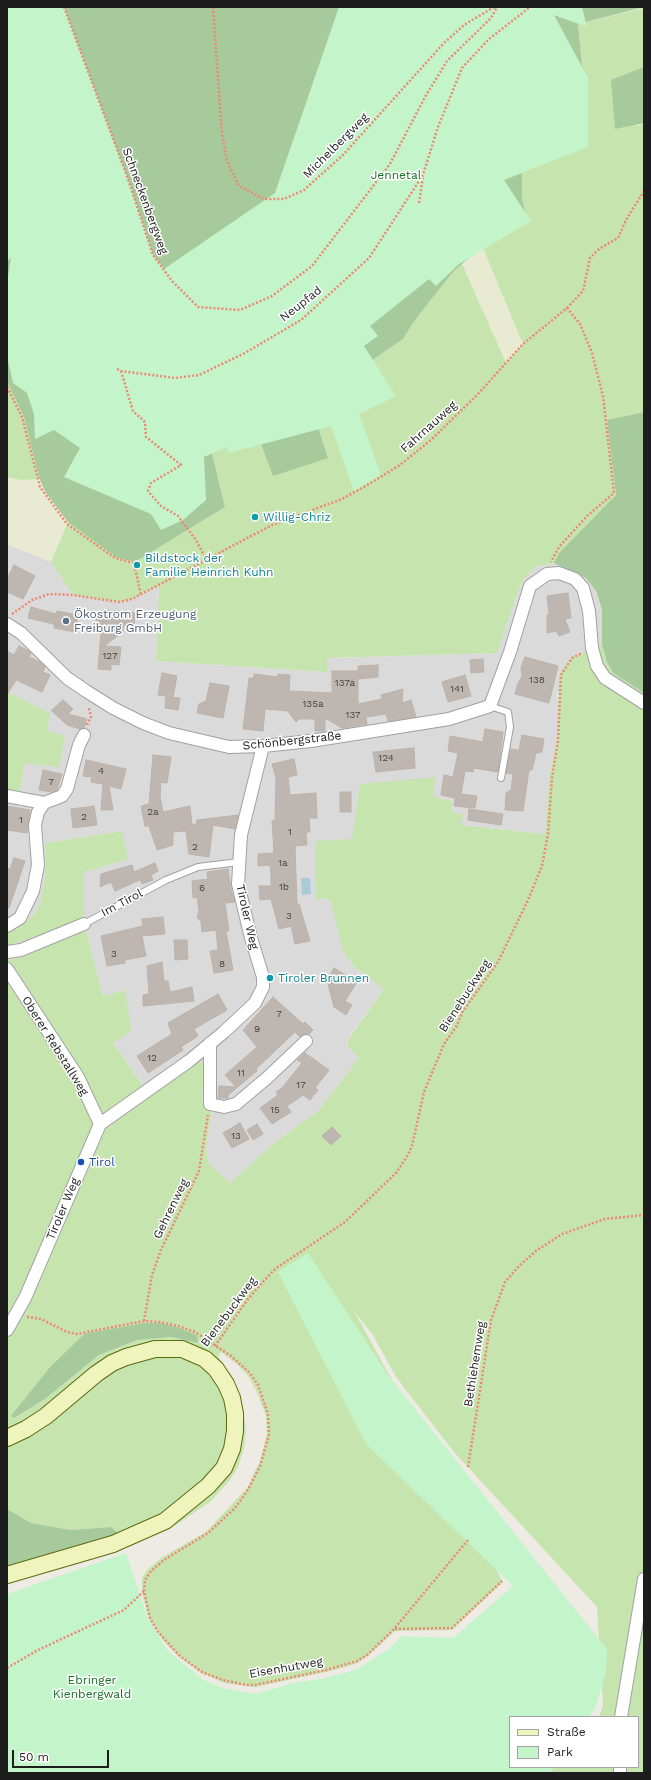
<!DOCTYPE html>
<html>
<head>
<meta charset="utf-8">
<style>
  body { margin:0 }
  #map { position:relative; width:651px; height:1780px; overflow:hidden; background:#eeebe4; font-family:"Work Sans",sans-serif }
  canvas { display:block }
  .frame { position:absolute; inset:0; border:8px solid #1d1d1d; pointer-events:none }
  .legend { position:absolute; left:509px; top:1716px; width:130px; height:52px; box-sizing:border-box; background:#fff; border:1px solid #a5a5a5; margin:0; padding:5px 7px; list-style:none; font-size:12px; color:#1d1d1d }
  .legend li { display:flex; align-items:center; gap:8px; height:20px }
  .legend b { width:20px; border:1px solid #a5a5a5 }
  .scale { position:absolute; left:12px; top:1750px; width:97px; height:18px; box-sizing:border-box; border:2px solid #1d1d1d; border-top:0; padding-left:5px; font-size:12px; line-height:14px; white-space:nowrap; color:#1d1d1d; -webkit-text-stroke:3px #fff; paint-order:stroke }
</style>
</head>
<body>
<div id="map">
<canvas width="651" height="1780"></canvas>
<div class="frame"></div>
<ul class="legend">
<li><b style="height:5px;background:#eef4bc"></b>Straße</li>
<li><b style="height:11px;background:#c4f5ca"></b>Park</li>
</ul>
<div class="scale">50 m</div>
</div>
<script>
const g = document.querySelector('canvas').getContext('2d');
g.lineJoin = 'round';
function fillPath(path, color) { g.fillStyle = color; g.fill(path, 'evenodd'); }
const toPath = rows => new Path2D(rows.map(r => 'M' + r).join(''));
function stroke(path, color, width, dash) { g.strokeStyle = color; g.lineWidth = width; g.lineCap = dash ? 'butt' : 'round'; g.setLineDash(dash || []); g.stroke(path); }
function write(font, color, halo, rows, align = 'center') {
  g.font = font + ' "Work Sans",sans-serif'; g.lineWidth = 3; g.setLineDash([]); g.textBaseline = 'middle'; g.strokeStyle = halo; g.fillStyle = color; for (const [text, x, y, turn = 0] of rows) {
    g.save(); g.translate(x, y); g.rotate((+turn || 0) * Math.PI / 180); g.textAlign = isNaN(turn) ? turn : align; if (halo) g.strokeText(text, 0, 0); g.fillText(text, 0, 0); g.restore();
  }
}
fillPath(toPath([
  [7,544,51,562,73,595,141,595,159,586,156,661,327,672,327,658,497,653,517,594,523,580,535,567,554,563,560,564,586,578,596,591,602,609,602,645,585,652,557,694,559,712,557,740,549,779,545,834,460,825,451,812,432,797,436,777,352,839,330,899,343,951,353,966,384,989,350,1035,347,1046,359,1058,318,1111,274,1143,230,1183,209,1164,206,1149,212,1108,206,1106,202,1101,205,1069,203,1064,200,1061,197,1060,146,1090,113,1042,125,990,103,996,86,930,26,956,7,960,7,946,53,931,84,872,127,859,121,831,46,843,45,877,41,900,36,912,29,919,7,933,7,791,20,791,25,763,64,736,47,731,50,713,7,692]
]), '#dbdada');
fillPath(toPath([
  [482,246,523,344,506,364,462,264],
  [7,477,21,480,39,478,46,492,68,522,51,562,7,544]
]), '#e8ebd1');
fillPath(toPath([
  [644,8,644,67,611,81,637,126,644,123,644,412,607,420,616,495,559,553,554,563,535,567,523,580,517,594,497,653,327,658,327,672,156,661,159,586,132,599,119,602,73,595,51,562,68,522,116,556,135,562,225,507,211,448,257,433,328,457,309,398,361,368,403,339,415,320,453,272,462,264,506,363,523,344,482,246,527,218,522,199,522,154,586,106,578,24],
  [7,382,24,417,39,478,38,479,21,480,7,477],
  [602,645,607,662,613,673,644,693,644,1773,440,1773,510,1717,510,1767,638,1767,638,1717,599,1717,603,1705,597,1607,453,1451,396,1377,373,1335,354,1311,503,1582,452,1630,395,1631,368,1656,356,1664,326,1672,255,1687,224,1683,201,1673,179,1657,166,1644,149,1619,142,1593,142,1578,147,1570,161,1558,206,1532,247,1488,260,1461,267,1433,266,1416,256,1390,248,1376,237,1364,221,1352,218,1356,232,1377,243,1407,246,1431,244,1448,238,1467,229,1481,210,1502,170,1529,77,1563,7,1584,7,1567,110,1527,71,1530,31,1523,7,1509,7,960,26,956,86,930,103,996,125,990,131,1031,113,1043,146,1090,197,1060,200,1061,203,1064,205,1069,202,1101,206,1106,212,1108,206,1149,209,1164,230,1183,274,1143,318,1111,359,1058,347,1046,349,1038,384,989,353,966,343,951,330,899,316,899,315,841,352,839,360,784,436,777,433,797,452,801,451,812,464,814,460,825,545,834,549,779,557,740,559,675,571,657],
  [84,1334,197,1335,198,1343,171,1337,137,1340,99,1355,45,1399,14,1418,12,1416,50,1367],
  [7,692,50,713,47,731,65,736,59,767,25,763,20,791,7,791],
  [122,831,128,859,84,872,84,917,53,931,7,946,7,933,29,919,36,912,41,900,45,877,46,843]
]), '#c6e4ae');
fillPath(toPath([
  [7,7,644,7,578,24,586,106,522,154,522,199,527,218,482,246,453,272,415,320,403,339,361,368,309,398,328,458,273,476,257,433,211,449,225,507,135,562,116,557,68,522,46,493,39,478,24,417,7,382],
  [644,67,644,123,615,129,611,80],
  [644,412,644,693,613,673,607,662,602,645,602,609,596,591,586,578,554,563,559,553,616,495,607,420],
  [144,1323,160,1323,176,1327,197,1335,198,1343,171,1337,137,1340,99,1355,45,1399,14,1418,11,1416,50,1367,84,1334],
  [7,1509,31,1523,71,1530,111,1527,119,1534,7,1567]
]), '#a7ca9c');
fillPath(toPath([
  [7,7,64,7,127,176,153,254,164,269,275,193,339,7,582,7,587,27,554,15,588,78,588,147,504,180,531,221,459,264,436,286,429,279,370,326,378,336,364,346,396,396,359,414,381,475,354,491,331,426,229,453,227,447,204,457,206,500,183,520,161,530,151,514,64,477,80,448,54,430,35,439,34,414,27,393,13,383,7,356,7,283,11,258,7,261],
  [308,1253,388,1375,607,1649,606,1672,595,1709,589,1717,510,1717,510,1767,555,1767,550,1773,7,1773,7,1594,126,1553,148,1619,168,1651,202,1679,223,1688,255,1694,293,1683,325,1678,355,1670,389,1649,402,1636,453,1638,513,1586,366,1444,278,1272]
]), '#c4f5ca');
fillPath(toPath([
  [301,878,310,878,311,894,302,895]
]), '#a8cbd8');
const building = toPath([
  [14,565,35,576,23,599,7,592,7,579,14,565],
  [568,593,571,618,565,619,570,632,559,636,556,631,547,633,547,615,549,614,547,596,568,593],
  [31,607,56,614,57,611,78,615,75,632,54,628,54,624,28,618,31,607],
  [107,610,135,613,134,627,123,626,123,632,104,646,121,647,119,665,111,664,111,670,98,669,101,633,95,633,97,614,106,615,107,610],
  [19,646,29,651,31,653,29,657,40,662,45,667,43,672,50,675,42,692,16,680,7,695,7,651,14,655,19,646],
  [525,657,558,666,549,703,515,694,518,683,522,676,521,668,525,657],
  [483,659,484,672,471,673,470,660,483,659],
  [378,665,378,677,358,679,358,666,378,665],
  [332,671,358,671,358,704,382,699,381,695,403,689,402,703,411,700,416,717,388,721,386,714,366,717,367,724,342,728,325,718,325,731,315,731,315,719,299,719,296,722,288,711,265,709,263,731,243,729,249,678,254,678,254,674,278,677,278,674,290,675,289,691,332,693,332,671],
  [162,673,177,676,173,697,158,695,162,673],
  [465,675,471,696,448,702,442,682,465,675],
  [210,683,229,686,223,718,197,713,199,704,206,701,210,683],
  [166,697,180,698,178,710,165,708,166,697],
  [63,700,73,709,68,714,87,719,84,728,80,729,67,725,51,710,52,710,63,700],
  [485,729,503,732,498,772,474,768,473,772,465,771,461,794,477,796,475,808,454,806,455,798,441,795,444,775,453,777,458,753,448,751,450,736,483,742,485,729],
  [522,735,544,739,542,752,536,753,532,770,529,770,523,811,505,810,506,793,511,790,513,774,506,773,511,749,519,750,522,735],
  [414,748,415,768,376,772,373,752,414,748],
  [153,755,171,757,167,783,161,782,160,796,163,812,190,806,192,825,199,823,196,822,197,820,238,815,235,829,213,825,209,857,189,854,186,831,173,832,173,845,157,850,149,826,145,826,141,806,149,804,153,755],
  [294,759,297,775,288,777,290,795,316,793,317,818,309,818,310,832,306,832,307,845,295,846,297,904,299,904,310,941,295,944,291,926,279,929,271,899,260,900,259,886,271,886,271,875,270,865,258,866,258,854,274,853,272,821,275,820,276,778,272,764,294,759],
  [86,760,126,769,121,789,109,786,113,810,101,810,103,784,91,782,92,777,83,776,86,760],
  [43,770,62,774,57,790,52,792,39,790,43,770],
  [340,792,351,792,351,812,340,812,340,792],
  [7,806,30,810,27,833,7,830,7,806],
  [94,806,97,825,73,828,71,809,94,806],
  [469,809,503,814,501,825,468,820,469,809],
  [14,858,25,861,9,908,7,908,7,868,10,869,14,858],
  [155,863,158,871,151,875,153,880,142,884,140,880,115,891,111,882,100,887,101,874,132,865,134,872,155,863],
  [228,869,231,890,235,902,225,903,229,931,226,931,233,970,214,973,210,951,218,950,216,930,202,932,201,921,197,918,199,911,197,897,193,898,192,881,208,879,207,872,228,869],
  [163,917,165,934,142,936,146,956,125,960,125,963,107,966,101,936,143,926,142,919,163,917],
  [174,940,187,940,188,959,175,960,174,940],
  [162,962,164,981,168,981,170,992,192,987,194,1001,143,1006,143,995,149,994,147,966,162,962],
  [334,968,357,982,345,1001,352,1005,346,1015,334,1007,327,980,334,968],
  [218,994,227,1010,194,1029,198,1036,181,1047,183,1050,148,1073,137,1056,172,1034,168,1023,218,994],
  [273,997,303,1024,305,1022,313,1030,309,1034,304,1034,300,1037,295,1032,256,1069,257,1071,228,1095,228,1098,218,1098,219,1086,236,1087,225,1075,257,1047,243,1030,273,997],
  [305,1053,329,1070,315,1088,318,1090,310,1100,303,1095,287,1106,291,1112,272,1124,260,1108,278,1095,276,1092,282,1088,302,1063,297,1060,305,1053],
  [240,1123,249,1139,232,1148,223,1133,240,1123],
  [257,1124,263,1134,253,1140,247,1130,257,1124],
  [332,1127,341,1136,331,1145,322,1136,332,1127]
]);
fillPath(building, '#beb7b1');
stroke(building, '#beb2a8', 1);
const lane = toPath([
  [490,706,508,712,510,727,501,778],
  [84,924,166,880,198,867,239,862]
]);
const street = toPath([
  [7,624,21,633,67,678,86,691,113,708,143,723,169,733,229,747,263,746,311,741,449,719,490,706,510,652,530,586,547,574,559,573,575,579,583,588,589,611,592,648,597,666,605,678,644,703],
  [7,796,44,803],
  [7,926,20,918,33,891,38,865,35,825,38,812,44,803,62,796,67,789,79,745,84,735],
  [7,952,21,950,84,924],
  [7,969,78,1077,100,1124],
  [210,1043,210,1104,224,1107,236,1104,267,1078,306,1041],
  [7,1330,25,1298,100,1124,189,1061,224,1032,255,1003,263,987,263,977,251,938,238,884,241,835,263,746],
  [621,1717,644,1579],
  [620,1767,620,1773]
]);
const secondary = toPath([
  [7,1438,26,1429,46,1416,96,1374,112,1363,126,1357,155,1349,182,1349,205,1359,216,1369,226,1384,232,1398,235,1414,235,1431,232,1449,224,1468,208,1486,165,1521,113,1544,7,1575]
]);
stroke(lane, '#a1a1a1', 8);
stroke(street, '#a1a1a1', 14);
stroke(secondary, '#5c6b0e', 18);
stroke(toPath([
  [64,7,127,176,153,255,172,281,198,307,240,310,272,296,312,266,390,164,425,97,447,61,491,18,497,7],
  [213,7,222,134,227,161,239,186,264,199,284,199,304,190,343,155,443,44,464,25,494,7],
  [419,203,423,177],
  [567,308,583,291,590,258,599,249,618,238,626,220,644,191],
  [117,369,121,371,175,378,199,375,245,353,301,320,369,258,423,175,438,127,462,68,489,39,530,7],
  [121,371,133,411,145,422,146,437,181,465,151,483,148,491,161,506,178,516,196,540,207,561],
  [7,387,22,417,40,487,67,524,115,558,134,563,141,595],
  [12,614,32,600,49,594,73,595,119,602,132,599,272,525,342,499,369,484,400,465,431,440,478,394,523,344,567,308,580,324,592,353,603,396,614,493,587,516,559,547,551,562],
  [87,725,91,717,89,708],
  [27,1317,41,1319,67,1332,77,1334,144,1321,159,1322,178,1326,195,1332,231,1356,250,1373,258,1385,268,1414,269,1435,260,1466,248,1490,235,1508,208,1533,164,1560,151,1571,145,1580,144,1591,150,1618,158,1632,180,1656,202,1672,223,1680,246,1685,255,1685,326,1670,357,1661,367,1655,394,1629,468,1540],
  [144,1321,152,1275,161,1250,199,1171,208,1115],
  [215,1346,248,1299,262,1283,275,1269,345,1222,396,1173,408,1155,412,1146,424,1092,444,1044,456,1027,463,1011,498,962,528,900,542,866,548,834,552,778,558,740,561,675,572,658,582,653],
  [468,1467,491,1320,505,1282,520,1265,536,1251,562,1234,605,1219,644,1215],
  [395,1629,452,1628,502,1581],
  [7,1668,38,1650,124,1610,144,1591]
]), '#ee8774', 2.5, [2, 2]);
stroke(lane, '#fff', 6);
stroke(street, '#fff', 12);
stroke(secondary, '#eef4bc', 16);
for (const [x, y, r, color] of [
  [255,517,4,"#0f9aa8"],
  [137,565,4,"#0f9aa8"],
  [66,621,4,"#5c6f8a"],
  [270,978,4,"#0f9aa8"],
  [81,1162,4,"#1a4fb4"]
]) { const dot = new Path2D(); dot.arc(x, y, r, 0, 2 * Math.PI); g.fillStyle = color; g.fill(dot); stroke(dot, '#fff', 1.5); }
write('10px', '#454442', null, [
  ["127",110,656],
  ["138",537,680],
  ["137a",345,683],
  ["141",457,689],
  ["135a",313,704],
  ["137",353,715],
  ["124",386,758],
  ["4",101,771],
  ["7",51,782],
  ["2a",153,812],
  ["2",84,817],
  ["1",21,820],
  ["1",290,832],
  ["2",195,847],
  ["1a",283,863],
  ["1b",284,887],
  ["6",202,888],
  ["3",289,916],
  ["3",114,954],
  ["8",222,964],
  ["7",279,1014],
  ["9",257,1029],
  ["12",152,1058],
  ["11",241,1073],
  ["17",301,1085],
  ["15",275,1110],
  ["13",236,1136]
]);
write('12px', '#1d1d1d', '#fff', [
  ["Michelbergweg",336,146,-45],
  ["Schneckenbergweg",145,201,70],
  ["Neupfad",301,304,-38],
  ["Fahrnauweg",429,427,-42],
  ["Schönbergstraße",292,741,-6],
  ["Im Tirol",122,903,-28],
  ["Tiroler Weg",247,917,77],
  ["Bienebuckweg",465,996,-57],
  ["Oberer Rebstallweg",55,1046,58],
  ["Tiroler Weg",63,1209,-67],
  ["Gehrenweg",171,1209,-64],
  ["Bienebuckweg",229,1312,-53],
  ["Bethlehemweg",475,1364,-81],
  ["Eisenhutweg",286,1668,-10]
]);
write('12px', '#147221', '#fff', [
  ["Jennetal",396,175],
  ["Ebringer",92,1680],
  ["Kienbergwald",92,1694]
]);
write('12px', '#0d838f', '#fff', [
  ["Willig-Chriz",263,517],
  ["Bildstock der",145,558],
  ["Familie Heinrich Kuhn",145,572],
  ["Tiroler Brunnen",278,978]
], 'left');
write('12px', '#4e5e75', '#fff', [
  ["Ökostrom Erzeugung",74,614],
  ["Freiburg GmbH",74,628]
], 'left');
write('12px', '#164399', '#fff', [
  ["Tirol",89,1162]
], 'left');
</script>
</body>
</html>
